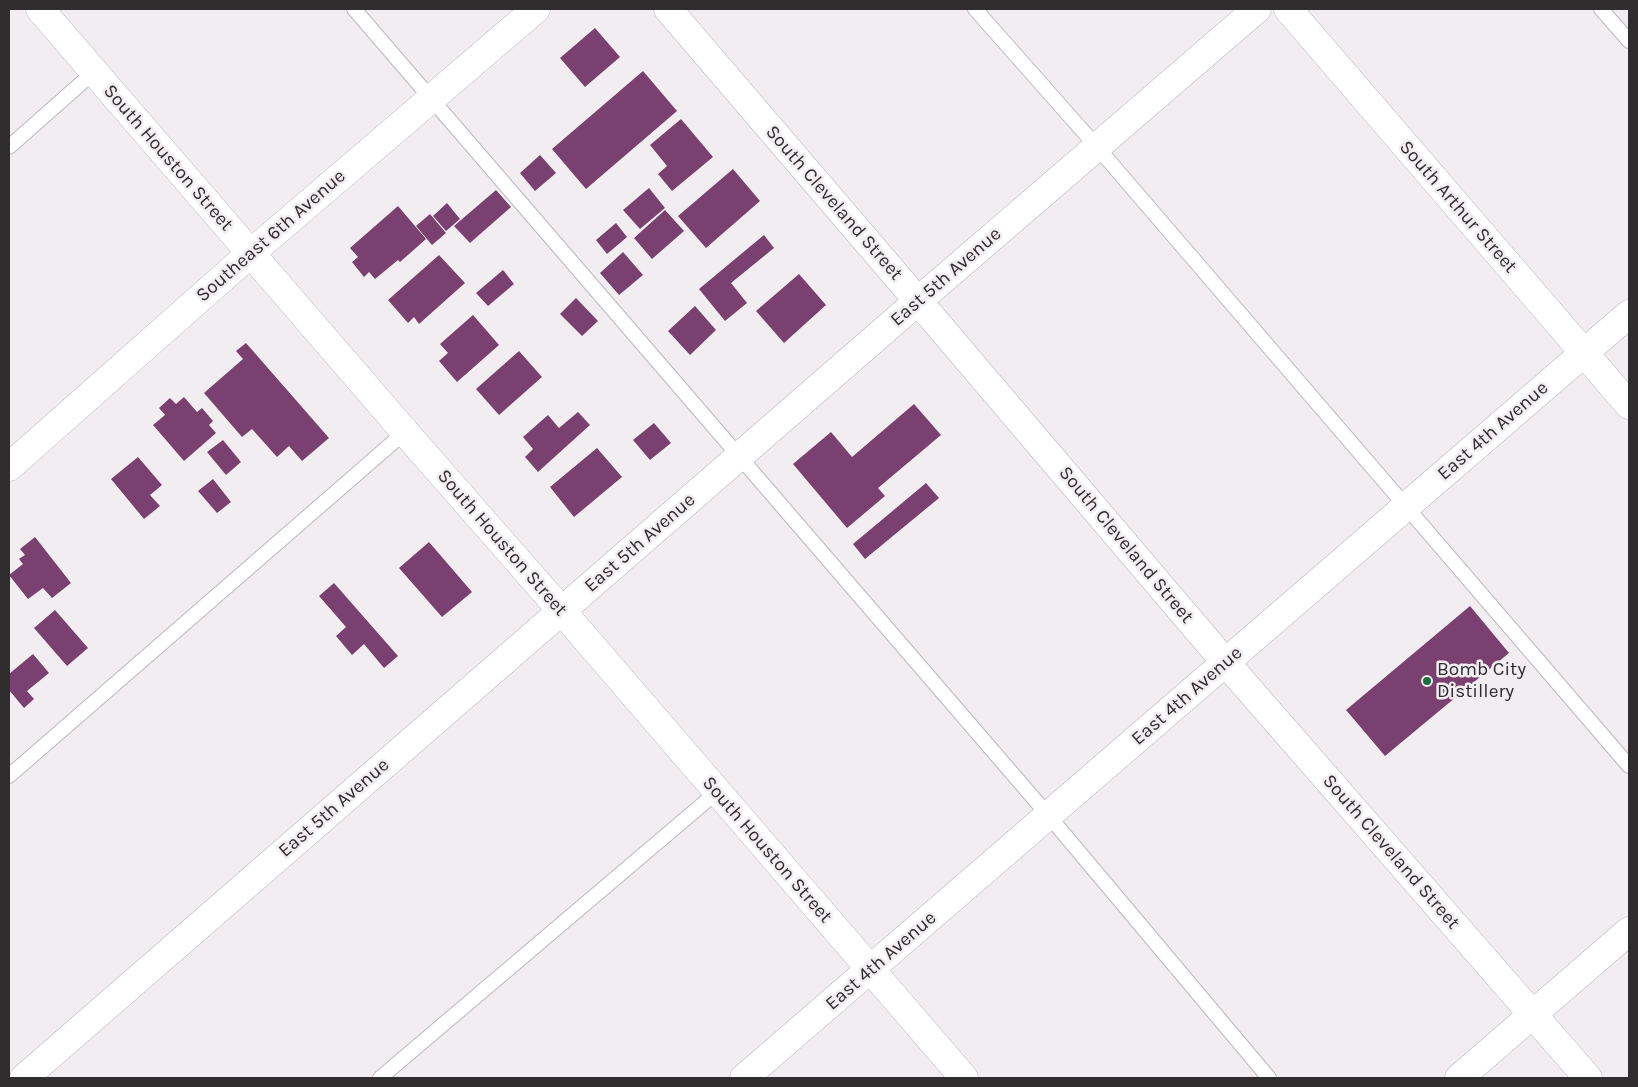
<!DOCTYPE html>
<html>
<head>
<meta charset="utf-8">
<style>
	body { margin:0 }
	#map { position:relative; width:1638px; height:1087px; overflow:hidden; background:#f2edf1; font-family:Karla,sans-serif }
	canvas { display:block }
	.frame { position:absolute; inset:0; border:10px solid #2f2d2e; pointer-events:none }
</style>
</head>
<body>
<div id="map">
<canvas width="1638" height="1087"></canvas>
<div class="frame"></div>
</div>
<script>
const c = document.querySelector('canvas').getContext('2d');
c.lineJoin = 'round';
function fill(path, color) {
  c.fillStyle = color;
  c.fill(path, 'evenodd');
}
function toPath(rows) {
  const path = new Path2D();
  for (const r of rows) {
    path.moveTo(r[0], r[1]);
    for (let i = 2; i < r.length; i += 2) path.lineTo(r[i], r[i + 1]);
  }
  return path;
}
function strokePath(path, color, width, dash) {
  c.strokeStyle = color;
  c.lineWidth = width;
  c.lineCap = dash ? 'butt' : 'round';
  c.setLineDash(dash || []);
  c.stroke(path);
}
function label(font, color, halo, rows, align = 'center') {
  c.font = font + ' Karla,sans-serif';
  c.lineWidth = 5;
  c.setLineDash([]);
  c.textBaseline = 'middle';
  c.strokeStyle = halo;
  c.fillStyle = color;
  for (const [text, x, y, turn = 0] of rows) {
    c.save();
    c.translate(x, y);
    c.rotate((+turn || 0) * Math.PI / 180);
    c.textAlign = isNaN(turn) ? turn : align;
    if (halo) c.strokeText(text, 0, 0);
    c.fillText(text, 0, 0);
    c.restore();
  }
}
fill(toPath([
	[595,28,620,57,585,87,560,58],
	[643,71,677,111,586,189,552,149],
	[681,119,713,157,672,191,658,174,667,166,650,145],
	[540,155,556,173,535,191,520,173],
	[733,169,760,201,706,248,678,216],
	[649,188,665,208,640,229,623,210],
	[496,190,511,207,470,243,454,226],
	[447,203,460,219,446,231,433,216],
	[398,206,426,239,400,262,398,260,375,279,369,272,364,277,352,262,358,257,350,248],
	[665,210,684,231,652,259,634,238],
	[430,214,446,233,432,245,416,226],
	[616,223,627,237,607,254,596,240],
	[764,235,774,248,731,283,747,303,725,321,699,289],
	[623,252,643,275,619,295,600,273],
	[439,255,465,283,419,324,414,317,408,323,388,300],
	[503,270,514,284,488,306,476,293],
	[799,274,826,305,784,343,756,311],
	[576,298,598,321,582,336,560,314],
	[695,306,716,330,690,355,668,331],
	[473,315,499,345,457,382,439,361,448,353,440,344],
	[246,343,329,438,302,461,289,446,277,457,252,429,242,437,204,393,243,359,236,351],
	[519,351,542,377,499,415,476,389],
	[184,397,197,412,202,408,213,421,209,425,216,433,184,461,153,425,165,415,159,408,170,398,176,404],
	[914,404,941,435,878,488,885,496,847,528,793,464,831,432,852,457],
	[578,412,590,425,538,472,525,457,533,449,523,437,548,415,559,428],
	[654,423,671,443,650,460,633,440],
	[223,440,241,462,226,475,207,452],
	[597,448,622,477,574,517,550,487],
	[138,457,162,485,150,495,160,506,144,519,111,479],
	[213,479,231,502,217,513,198,491],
	[926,483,939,498,865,559,853,544],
	[35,537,71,583,52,598,43,588,28,599,9,575,23,564,19,559,25,555,20,549],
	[429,542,472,592,442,617,399,568],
	[334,583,398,656,384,668,364,644,352,655,336,636,346,627,319,596],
	[1470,606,1509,653,1385,756,1346,710],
	[55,610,88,648,67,666,34,628],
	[33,654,49,673,27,691,34,699,24,708,9,690,9,674]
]), '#7a406f');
const service = toPath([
	[354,9,1048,815,1269,1078],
	[975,9,1097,147,1629,766],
	[1601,9,1629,41],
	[9,147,94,72],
	[9,776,405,432],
	[380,1078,717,792]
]);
const minor = toPath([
	[40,9,405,432,561,610,964,1078],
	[668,9,918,301,1226,663,1588,1078],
	[24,1078,918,301,1257,9],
	[744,1078,1629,314]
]);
const tertiary = toPath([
	[9,467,251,253,536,9]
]);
const secondary = toPath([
	[1288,9,1629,405],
	[1459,1078,1629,931]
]);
strokePath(service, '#bcb8bb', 16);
strokePath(minor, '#bcb8bb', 29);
strokePath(tertiary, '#bcb8bb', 29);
strokePath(secondary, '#bcb8bb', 29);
strokePath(service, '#fff', 14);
strokePath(minor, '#fff', 28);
strokePath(tertiary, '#fff', 28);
strokePath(secondary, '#fff', 28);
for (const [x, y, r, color] of [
	[1427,681,5,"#1a6e40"]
]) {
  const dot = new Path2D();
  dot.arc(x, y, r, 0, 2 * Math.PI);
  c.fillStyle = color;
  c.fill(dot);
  strokePath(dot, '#f2edf1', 2);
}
label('19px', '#2f2d2e', '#f2edf1', [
	["South Houston Street",168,158,49],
	["South Cleveland Street",834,203,49],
	["South Arthur Street",1458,207,49],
	["Southeast 6th Avenue",271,236,-41],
	["East 5th Avenue",946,277,-41],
	["East 4th Avenue",1493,431,-41],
	["South Houston Street",502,543,49],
	["East 5th Avenue",640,543,-41],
	["South Cleveland Street",1126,545,50],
	["East 4th Avenue",1187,696,-41],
	["East 5th Avenue",334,808,-41],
	["South Houston Street",767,850,49],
	["South Cleveland Street",1391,852,49],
	["East 4th Avenue",881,961,-41]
]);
label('19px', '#2f2d2e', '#f2edf1', [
	["Bomb City",1437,670],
	["Distillery",1437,692]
], 'left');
</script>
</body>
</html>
